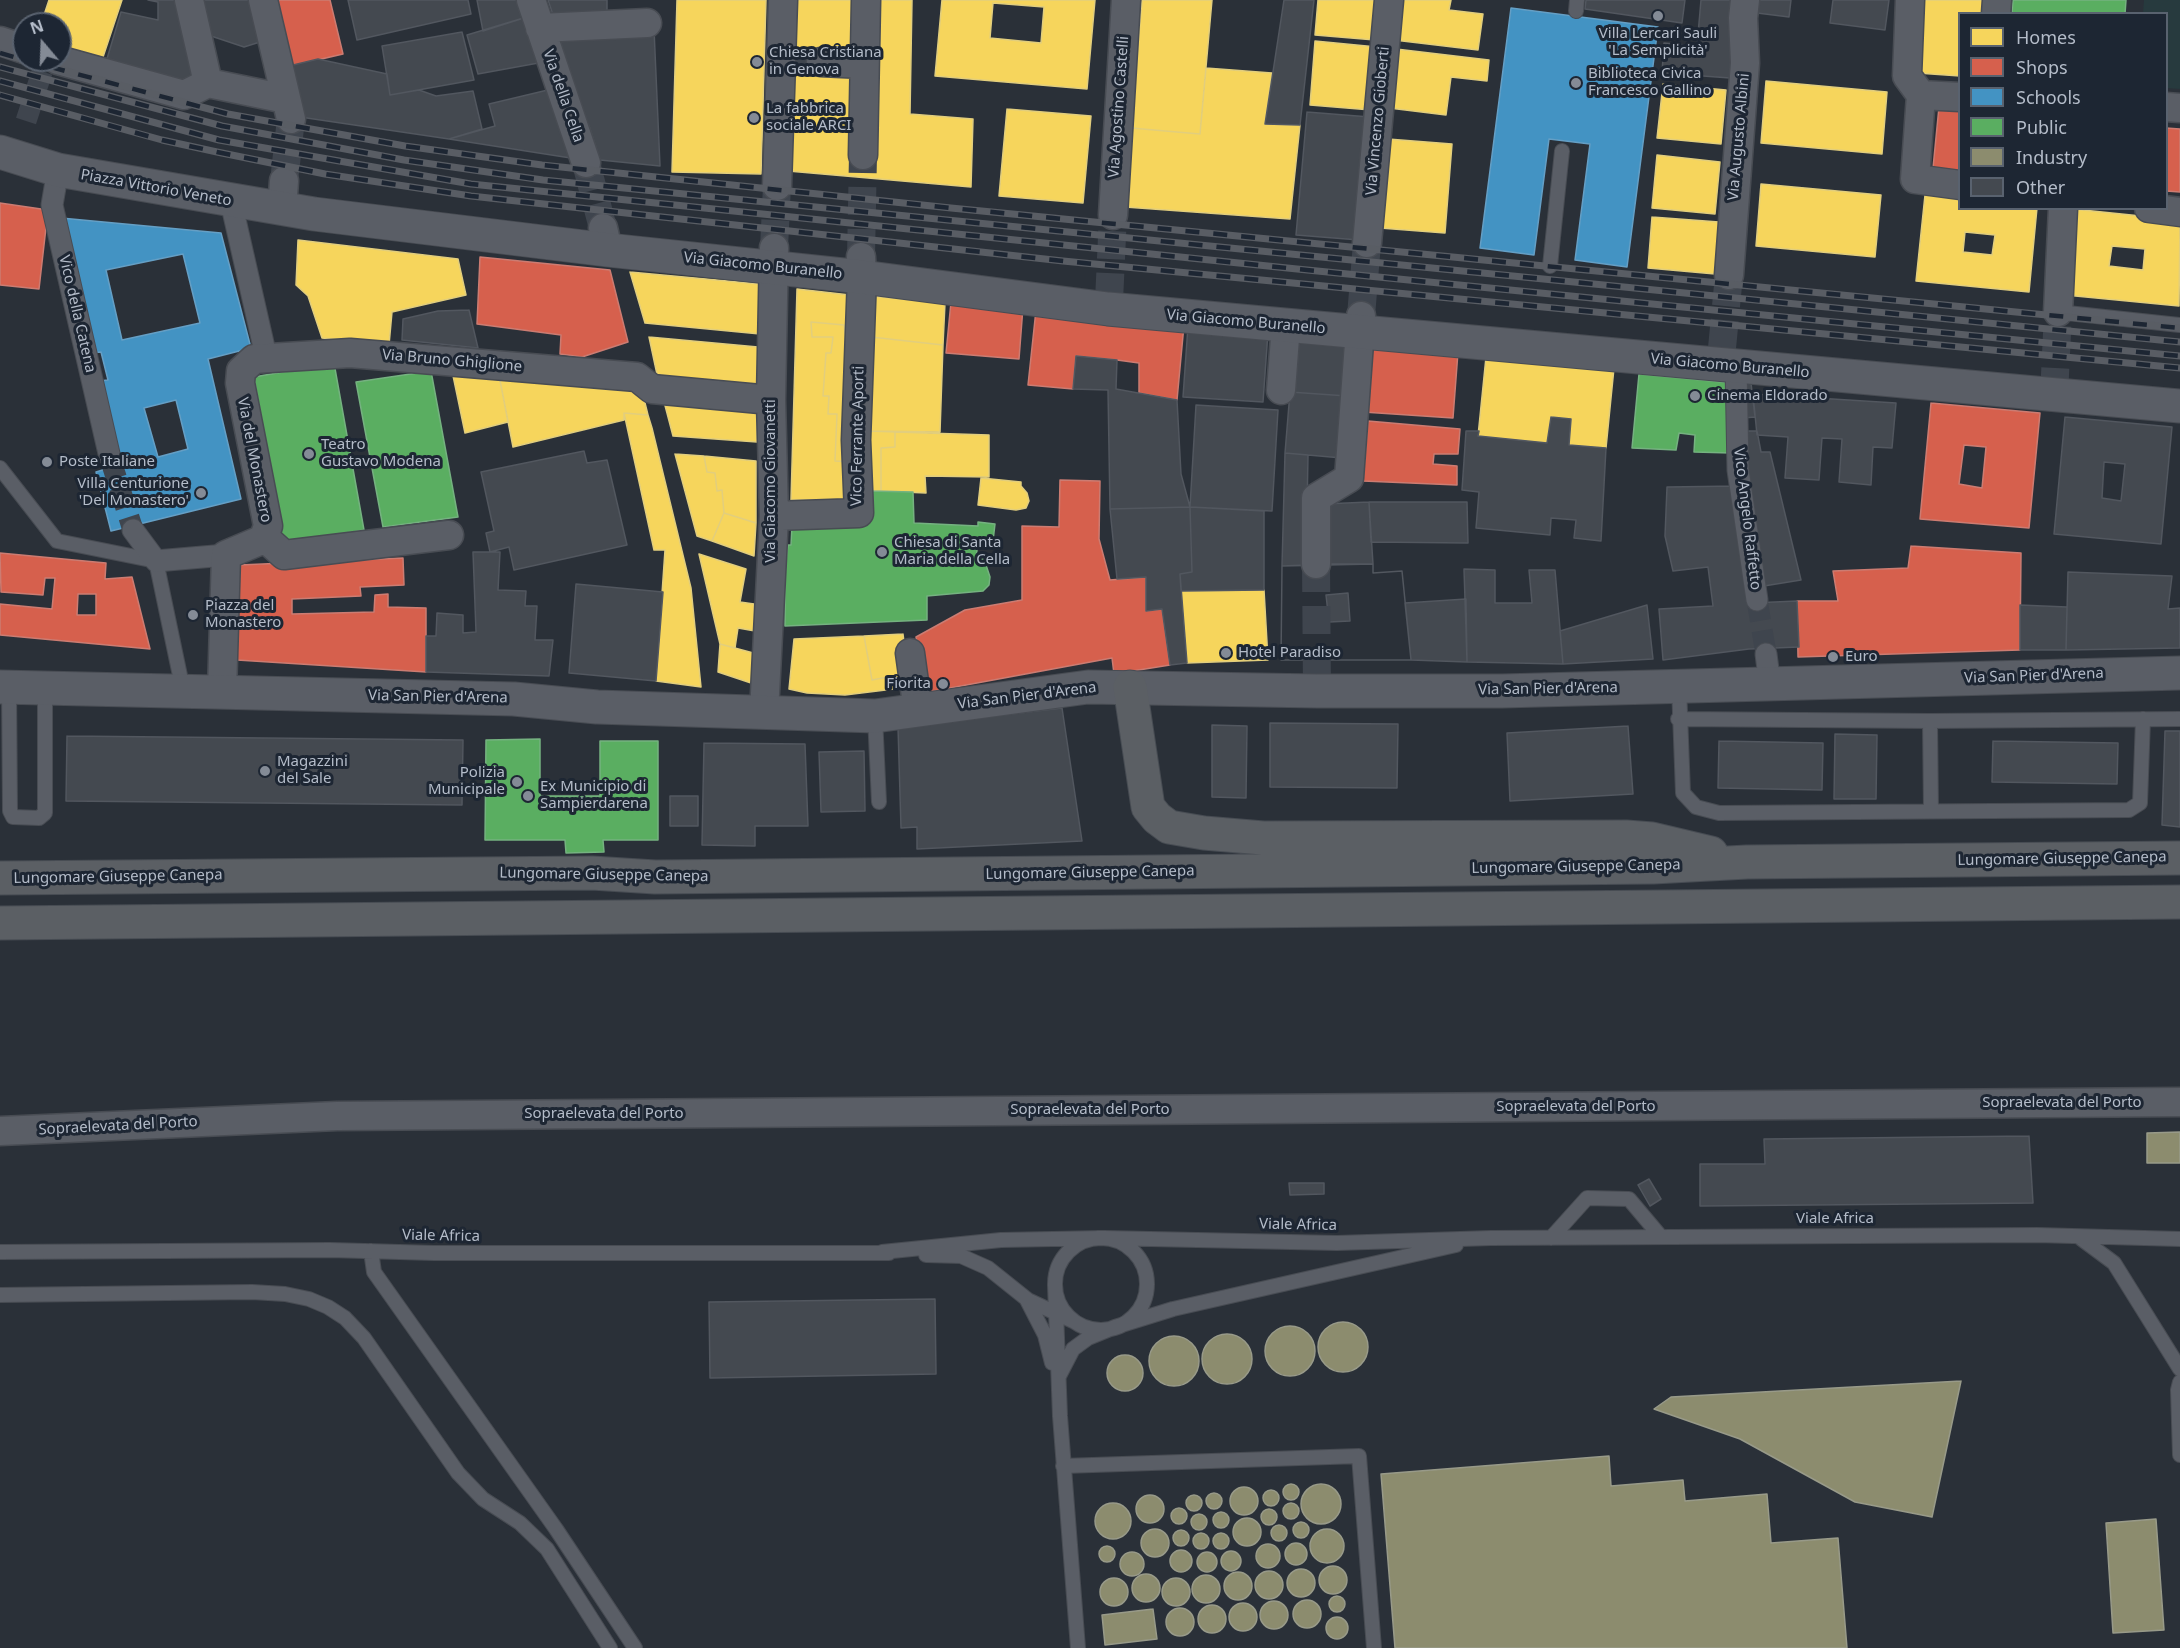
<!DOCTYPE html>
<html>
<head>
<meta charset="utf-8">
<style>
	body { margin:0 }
	#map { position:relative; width:2180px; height:1648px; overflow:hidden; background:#2a3038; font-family:"Noto Sans",sans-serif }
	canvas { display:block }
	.legend { position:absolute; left:1958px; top:12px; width:210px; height:198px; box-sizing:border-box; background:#1d2633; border:2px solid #59626f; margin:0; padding:8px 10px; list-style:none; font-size:18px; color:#b4bcc9 }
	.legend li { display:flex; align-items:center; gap:12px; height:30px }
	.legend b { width:30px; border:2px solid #59626f }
	.north { position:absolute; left:12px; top:12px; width:60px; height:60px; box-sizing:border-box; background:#1d2633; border:2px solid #59626f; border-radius:50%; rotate:341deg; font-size:16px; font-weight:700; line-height:24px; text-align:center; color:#b4bcc9 }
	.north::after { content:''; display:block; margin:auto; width:21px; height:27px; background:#848b96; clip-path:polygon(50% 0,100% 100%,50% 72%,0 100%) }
</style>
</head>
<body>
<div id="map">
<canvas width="2180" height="1648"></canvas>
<ul class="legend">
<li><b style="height:16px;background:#f6d55c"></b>Homes</li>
<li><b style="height:16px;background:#d6604d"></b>Shops</li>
<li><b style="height:16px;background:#4393c3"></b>Schools</li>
<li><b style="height:16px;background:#5aae61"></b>Public</li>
<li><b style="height:16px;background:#8c8c6e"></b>Industry</li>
<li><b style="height:16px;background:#444950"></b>Other</li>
</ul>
<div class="north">N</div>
</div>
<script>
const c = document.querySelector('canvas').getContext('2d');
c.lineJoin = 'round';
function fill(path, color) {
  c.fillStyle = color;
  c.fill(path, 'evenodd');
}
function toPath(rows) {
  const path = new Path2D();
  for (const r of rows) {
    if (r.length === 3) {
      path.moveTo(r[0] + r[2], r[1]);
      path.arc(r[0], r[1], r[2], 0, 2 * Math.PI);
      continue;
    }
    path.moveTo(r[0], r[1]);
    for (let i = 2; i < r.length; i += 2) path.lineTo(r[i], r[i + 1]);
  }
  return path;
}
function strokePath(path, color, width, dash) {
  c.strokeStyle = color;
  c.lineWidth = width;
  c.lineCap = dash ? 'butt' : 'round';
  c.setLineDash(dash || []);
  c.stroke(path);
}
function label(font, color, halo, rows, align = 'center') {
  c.font = font + ' "Noto Sans",sans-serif';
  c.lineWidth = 6;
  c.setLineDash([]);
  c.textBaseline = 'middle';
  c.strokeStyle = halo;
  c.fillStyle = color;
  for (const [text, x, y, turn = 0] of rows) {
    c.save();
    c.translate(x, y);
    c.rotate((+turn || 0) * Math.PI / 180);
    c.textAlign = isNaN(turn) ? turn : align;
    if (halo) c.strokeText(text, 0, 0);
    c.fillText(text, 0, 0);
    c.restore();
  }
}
fill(toPath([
	[2144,0,2180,0,2180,89,2167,88,2166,14,2143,13]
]), '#273a3e');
const homes = toPath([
	[49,0,122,0,102,60,60,49,60,24,41,24,49,0],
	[677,0,766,0,761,174,672,172,677,0],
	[791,0,857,0,854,70,873,0,912,0,910,114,973,119,971,187,788,171,791,0],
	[942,0,1095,0,1087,89,935,76,942,0],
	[993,3,1044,7,1041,43,990,38,993,3],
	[1142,0,1212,0,1200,134,1131,128,1142,0],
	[1318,0,1379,0,1375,40,1315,35,1318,0],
	[1399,0,1451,0,1449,10,1483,14,1478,50,1394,40,1399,0],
	[1922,0,1984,0,1983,14,1960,14,1960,76,1917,73,1922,0],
	[1315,41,1377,47,1371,110,1310,105,1315,41],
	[1396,49,1489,60,1487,81,1451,77,1446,115,1389,108,1396,49],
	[1206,68,1272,73,1265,124,1300,125,1290,219,1125,207,1131,128,1200,134,1206,68],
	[1766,81,1887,92,1882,154,1761,143,1766,81],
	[1663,84,1726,90,1721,144,1657,138,1663,84],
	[1007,109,1091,116,1083,203,999,196,1007,109],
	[1388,139,1452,144,1445,233,1380,228,1388,139],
	[1657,155,1720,162,1715,214,1652,208,1657,155],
	[1761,184,1881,195,1875,257,1756,246,1761,184],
	[1925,195,1960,198,1960,208,2037,208,2029,292,1916,281,1925,195],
	[1965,232,1995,235,1992,255,1963,252,1965,232],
	[2073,209,2180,220,2179,306,2065,295,2073,209],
	[2112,246,2145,249,2143,270,2109,266,2112,246],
	[1652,217,1719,222,1715,274,1648,268,1652,217],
	[298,240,458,259,466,295,392,312,389,345,322,338,308,296,296,285,298,240],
	[630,272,760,284,760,334,645,323,630,272],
	[797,289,859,296,858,333,845,333,844,325,811,322,812,337,833,337,831,353,826,353,823,396,829,396,828,414,837,414,835,461,853,462,851,500,791,500,797,289],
	[871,296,945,303,943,345,871,337,871,296],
	[811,322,844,325,845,333,858,333,853,462,835,461,837,414,828,414,829,396,823,396,826,353,831,353,833,337,812,337,811,322],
	[649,337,758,347,757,387,658,379,649,337],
	[871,337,943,345,940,432,870,431,871,337],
	[1486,357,1614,368,1606,448,1569,445,1571,419,1551,417,1547,443,1478,436,1486,357],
	[451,366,498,370,508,422,465,433,451,366],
	[498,370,640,383,648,415,624,413,624,420,513,447,498,370],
	[662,394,757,401,757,442,673,436,662,394],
	[624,413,648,415,652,428,691,588,701,687,656,681,665,550,654,550,624,413],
	[870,431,895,432,895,447,881,448,881,491,869,491,870,431],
	[895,432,989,435,989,477,925,476,926,493,881,491,881,448,895,447,895,432],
	[675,454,704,456,707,472,715,473,717,491,722,490,724,513,712,541,697,536,675,454],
	[704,456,756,461,756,523,724,513,722,490,717,491,715,473,707,472,704,456],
	[981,478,1021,482,1021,486,1027,493,1029,501,1026,508,1016,510,978,505,981,478],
	[724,513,756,523,754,556,712,541,724,513],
	[699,554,746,569,740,602,754,604,755,631,738,628,735,648,720,644,699,554],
	[1264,590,1268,660,1187,663,1181,591,1264,590],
	[903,634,908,673,872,680,864,636,903,634],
	[864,636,872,680,908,673,910,687,845,695,807,693,789,689,794,639,864,636],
	[720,644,757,654,754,684,718,672,720,644]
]);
fill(homes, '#f6d55c');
strokePath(homes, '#e2ce7d', 1.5);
const shops = toPath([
	[267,0,330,0,343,54,283,68,267,0],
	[1939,107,1960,109,1960,171,1933,168,1939,107],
	[2166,128,2180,129,2180,192,2166,191,2166,128],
	[0,203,48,210,39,289,0,285,0,203],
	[480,257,610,270,628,342,582,357,560,354,561,335,477,324,480,257],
	[951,302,1023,307,1019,359,946,353,951,302],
	[1036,310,1184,325,1177,400,1139,393,1139,363,1117,360,1076,356,1073,389,1028,385,1036,310],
	[1368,345,1458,352,1453,418,1363,412,1368,345],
	[1931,403,2040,413,2029,528,1920,519,1931,403],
	[1964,445,1986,447,1982,488,1959,484,1964,445],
	[1368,421,1460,429,1458,454,1434,454,1433,464,1457,466,1457,485,1363,481,1368,421],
	[1060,480,1100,481,1099,539,1110,580,1146,577,1146,611,1162,609,1170,665,1114,674,1112,658,923,693,916,637,965,610,1022,600,1022,526,1059,527,1060,480],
	[1911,546,2021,553,2020,650,1798,657,1797,601,1838,601,1833,571,1908,568,1911,546],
	[0,553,106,563,105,579,132,577,150,649,0,635,0,604,52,609,55,578,45,578,43,595,1,592,0,553],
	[78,594,96,594,96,615,77,615,78,594],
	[403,558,404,585,360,587,361,596,292,599,292,614,374,612,375,595,388,594,388,607,426,608,426,672,237,660,239,565,403,558]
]);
fill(shops, '#d6604d');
strokePath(shops, '#cc7c72', 1.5);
const schools = toPath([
	[1511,8,1658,27,1627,267,1575,260,1590,144,1549,139,1534,255,1480,248,1511,8],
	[61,218,221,233,251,348,208,359,241,499,111,531,96,472,119,465,99,381,108,380,101,352,91,353,61,218],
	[183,254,200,323,122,340,106,270,183,254],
	[176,400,188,449,158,457,144,408,176,400]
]);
fill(schools, '#4393c3');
strokePath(schools, '#659fc5', 1.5);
const public = toPath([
	[2013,0,2126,0,2125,14,2012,14,2013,0],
	[334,363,364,530,283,544,254,377,334,363],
	[431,371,458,517,383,527,356,382,431,371],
	[1639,374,1733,383,1731,453,1694,452,1695,435,1679,433,1676,450,1632,448,1639,374],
	[869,491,913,492,914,523,978,526,978,522,995,524,993,541,978,539,976,560,984,559,990,577,989,585,983,591,927,596,927,620,785,626,785,569,788,545,791,545,792,526,869,491],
	[540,739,540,796,600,796,600,741,658,741,658,840,603,840,604,852,566,853,565,840,485,840,486,740,540,739]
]);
fill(public, '#5aae61');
strokePath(public, '#75b280', 1.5);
const industry = toPath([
	[2180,1132,2180,1163,2147,1163,2147,1133,2180,1132],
	[1343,1347,25],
	[1290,1351,25],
	[1227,1359,25],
	[1174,1361,25],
	[1125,1373,18],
	[1961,1381,1932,1517,1855,1502,1740,1439,1654,1409,1671,1397,1961,1381],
	[1609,1456,1611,1486,1683,1480,1685,1501,1767,1494,1771,1543,1838,1538,1847,1648,1395,1648,1381,1474,1609,1456],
	[1321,1504,20],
	[1291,1492,8],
	[1244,1501,14],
	[1271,1498,8],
	[1214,1501,8],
	[1150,1509,14],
	[1194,1503,8],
	[1113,1521,18],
	[1291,1511,8],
	[1179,1516,8],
	[1269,1517,8],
	[1221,1520,8],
	[1199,1522,8],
	[1247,1532,14],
	[2156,1519,2164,1630,2113,1633,2106,1523,2156,1519],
	[1301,1530,8],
	[1279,1533,8],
	[1155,1543,14],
	[1327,1546,17],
	[1181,1538,8],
	[1221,1541,8],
	[1201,1541,8],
	[1296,1554,11],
	[1268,1556,12],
	[1107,1554,8],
	[1181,1561,11],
	[1231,1561,10],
	[1207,1562,10],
	[1132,1564,12],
	[1333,1580,14],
	[1301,1583,14],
	[1269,1585,14],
	[1238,1586,14],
	[1146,1588,14],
	[1206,1589,14],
	[1114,1592,14],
	[1176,1592,14],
	[1337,1604,8],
	[1307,1614,14],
	[1274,1615,14],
	[1243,1617,14],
	[1212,1619,14],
	[1180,1622,14],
	[1153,1609,1157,1639,1105,1645,1102,1615,1153,1609],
	[1337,1628,11]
]);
fill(industry, '#8c8c6e');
strokePath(industry, '#989a89', 1.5);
const building = toPath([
	[148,0,185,0,195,74,180,81,106,62,121,12,158,20,158,2,148,0],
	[194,0,257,0,260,42,244,47,202,33,194,0],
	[348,0,468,0,471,14,357,40,348,0],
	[477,0,525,0,530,16,483,31,477,0],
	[548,0,607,0,607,13,554,18,548,0],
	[1284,0,1314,0,1300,125,1265,124,1284,0],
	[1586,0,1685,0,1682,23,1585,9,1586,0],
	[1701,0,1737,0,1730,78,1662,73,1664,43,1697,46,1701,0],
	[1751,0,1791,0,1789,17,1749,12,1751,0],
	[1833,0,1889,0,1885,30,1830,23,1833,0],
	[530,16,544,62,478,74,467,35,530,16],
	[654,29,660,166,600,160,589,126,578,125,549,35,654,29],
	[462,32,474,80,390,95,382,46,462,32],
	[318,59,387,74,390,95,419,90,436,96,473,91,482,129,449,139,300,117,289,66,318,59],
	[552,89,577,159,449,139,495,126,489,104,552,89],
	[1307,112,1370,117,1359,240,1296,235,1307,112],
	[469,310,478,348,402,340,403,319,438,311,469,310],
	[1188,326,1268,332,1263,402,1183,397,1188,326],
	[1294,336,1352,340,1347,396,1290,392,1294,336],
	[1076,356,1117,360,1116,389,1177,400,1181,474,1190,507,1110,509,1108,390,1073,389,1076,356],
	[1741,382,1751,383,1755,417,1743,418,1741,382],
	[1290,392,1347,396,1342,458,1285,453,1290,392],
	[1753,394,1896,403,1892,448,1873,447,1871,485,1839,482,1842,439,1822,438,1819,480,1785,478,1788,437,1757,435,1753,394],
	[1196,405,1278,410,1272,511,1190,507,1196,405],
	[1551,417,1571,419,1569,445,1606,448,1601,541,1574,538,1576,520,1551,518,1550,535,1476,528,1479,492,1462,490,1466,431,1479,431,1478,436,1547,443,1551,417],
	[2065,417,2172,427,2161,544,2054,534,2065,417],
	[2104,462,2125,464,2121,501,2102,498,2104,462],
	[1742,431,1757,431,1761,452,1770,452,1801,580,1764,586,1742,431],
	[584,451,587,463,607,460,627,545,514,570,509,547,490,552,486,533,494,531,481,472,584,451],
	[1285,453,1308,455,1306,565,1282,566,1285,453],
	[1737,486,1752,603,1797,601,1799,647,1749,649,1663,660,1659,609,1713,606,1708,567,1673,571,1665,536,1667,487,1737,486],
	[1369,502,1373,564,1327,564,1324,504,1369,502],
	[1369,502,1467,502,1468,543,1371,542,1369,502],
	[1190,507,1192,572,1180,574,1187,663,1170,665,1162,609,1146,611,1146,577,1117,579,1110,509,1190,507],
	[1190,507,1264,511,1264,590,1181,591,1180,574,1192,572,1190,507],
	[473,552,500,552,498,590,526,591,525,606,537,606,535,640,553,640,549,676,426,672,426,636,436,636,437,613,463,615,463,633,476,632,473,552],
	[1373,564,1373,573,1402,571,1411,660,1281,660,1282,566,1373,564],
	[1348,593,1350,621,1329,622,1326,595,1348,593],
	[1373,564,1373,573,1402,571,1411,660,1281,660,1282,566,1373,564],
	[1464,569,1495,570,1495,603,1532,603,1529,570,1555,570,1563,664,1467,662,1464,569],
	[2068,572,2172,576,2168,609,2180,608,2180,648,2066,650,2068,572],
	[576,584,663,592,656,681,569,673,576,584],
	[1466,599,1467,662,1411,660,1405,603,1466,599],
	[1647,605,1653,659,1563,664,1560,631,1647,605],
	[2020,605,2067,607,2066,650,2020,650,2020,605],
	[1062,708,1082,841,917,849,917,827,901,828,898,727,1062,708],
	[1270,723,1398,724,1397,788,1270,787,1270,723],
	[1212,725,1247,726,1246,798,1212,797,1212,725],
	[1628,726,1633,794,1510,801,1507,733,1628,726],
	[2165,731,2180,731,2180,827,2162,825,2165,731],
	[1835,734,1877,735,1876,799,1834,799,1835,734],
	[67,736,463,740,462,805,66,801,67,736],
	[1719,741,1823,743,1822,790,1718,788,1719,741],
	[1993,741,2118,743,2117,784,1992,782,1993,741],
	[704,743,805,744,808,826,755,826,755,846,702,845,704,743],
	[864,751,865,811,821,812,819,752,864,751],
	[670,796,698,796,698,826,670,826,670,796],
	[2029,1136,2033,1203,1700,1206,1700,1164,1765,1164,1764,1139,2029,1136],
	[1649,1179,1661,1199,1650,1206,1638,1185,1649,1179],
	[1289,1183,1324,1183,1324,1194,1290,1195,1289,1183],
	[935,1299,936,1374,710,1378,709,1302,935,1299]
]);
fill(building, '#444950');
strokePath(building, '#52575f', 1.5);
strokePath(toPath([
	[26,121,46,60],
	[110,458,133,530],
	[1757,600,1766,654]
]), '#3f454e', 21, [21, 10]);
strokePath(toPath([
	[782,61,821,62],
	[586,163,603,228],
	[284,181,291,119],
	[774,248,777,186],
	[861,257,863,155],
	[1109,301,1113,215],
	[1361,316,1367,243],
	[1722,348,1729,275],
	[2054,396,2058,312],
	[1316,564,1317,691]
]), '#3f454e', 28, [28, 14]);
const service = toPath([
	[1576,11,1577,0],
	[1550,266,1562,151],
	[2058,312,2180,325],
	[0,468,57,541,156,561,183,690],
	[1679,686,1683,793,1696,807,1719,813,2129,810,2140,803,2143,719],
	[9,687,10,811,13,817,39,818,45,813,45,688],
	[875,716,879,802],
	[1678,719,1930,721,2180,719],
	[1930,721,1931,811],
	[2079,1237,2114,1263,2180,1369],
	[1551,1238,1587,1198,1629,1199,1661,1237],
	[1101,1284,46],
	[371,1251,374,1272,556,1529,635,1648],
	[0,1252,330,1250,434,1253,889,1253],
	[882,1252,1001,1240,1104,1238,1337,1243,1491,1238,2037,1235,2180,1239],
	[926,1255,961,1256,988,1268,1028,1300,1075,1322],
	[1055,1285,1060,1416,1078,1648],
	[0,1295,252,1292,285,1294,309,1299,328,1307,345,1318,364,1338,458,1473,483,1499,520,1523,547,1549,610,1648],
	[1027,1300,1045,1335,1052,1363],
	[1059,1376,1073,1349,1088,1338,1115,1327,1173,1309,1456,1245],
	[2180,1382,2178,1390,2180,1455],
	[1063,1466,1359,1456,1374,1648]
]);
const pedestrian = toPath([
	[58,170,52,205,110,458],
	[231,202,266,356],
	[1736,366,1738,470,1757,600],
	[133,530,156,561,226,555],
	[1766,654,1770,685]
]);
const minor = toPath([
	[189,0,208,83,286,99],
	[263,0,291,119],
	[531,0,586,163],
	[1910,0,1907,76,1921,95],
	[1996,14,1997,0],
	[540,28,647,23],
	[0,41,24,49],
	[58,60,184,95,208,83],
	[821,62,863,64],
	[1960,97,1921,95,1915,179,1960,185],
	[2166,107,2180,108],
	[863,155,866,0],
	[777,186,783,0],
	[2149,208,2180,212],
	[282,209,284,181],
	[1113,215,1126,0],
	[603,228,608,250],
	[1367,243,1389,0],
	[1729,275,1745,63,1743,18,1745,0],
	[2058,312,2063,208],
	[1281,390,1286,325],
	[774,516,859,513,856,440,862,277,861,257],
	[264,537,284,555,449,535],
	[1316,564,1316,498,1349,478,1361,316],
	[910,653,918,711],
	[222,692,226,555,259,541,264,537,268,526,240,383,241,371,254,359,350,353,637,377,652,389,771,400],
	[764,713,774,516,771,400,774,248],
	[0,1131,337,1116,2180,1102]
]);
const tertiary = toPath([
	[0,152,58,170,314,214,608,250,862,277,1108,309,2180,406],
	[0,687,514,699,597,707,875,716,1088,687,1317,691,1502,691,2180,673]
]);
const trunk = toPath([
	[1130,687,1148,807,1157,818,1169,827,1204,833,1263,838,1626,837,1652,839,1711,853],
	[0,878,592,873,655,877,1653,867,1747,862,2180,858],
	[0,923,2180,902]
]);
strokePath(service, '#484c53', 16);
strokePath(pedestrian, '#484c53', 23);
strokePath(minor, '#484c53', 31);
strokePath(tertiary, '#484c53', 35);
strokePath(trunk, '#474c53', 35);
strokePath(service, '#5a5e66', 14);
strokePath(pedestrian, '#5a5e66', 21);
strokePath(minor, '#5a5e66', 28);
strokePath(tertiary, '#5a5e66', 33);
strokePath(trunk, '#5b5f64', 33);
const rail = toPath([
	[0,53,24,60],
	[24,60,228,114,405,146,542,165,951,208,2180,328],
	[0,67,222,126,404,160,543,180,2180,342],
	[0,81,219,140,471,184,1297,269,2180,356],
	[0,95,162,140,217,152,325,174,471,196,1063,261,2180,368]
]);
strokePath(rail, '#595d64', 7);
strokePath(rail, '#1d2633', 4.5, [14]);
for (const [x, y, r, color] of [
	[1658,16,6,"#848b96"],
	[757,62,6,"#848b96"],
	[1576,83,6,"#848b96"],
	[754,118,6,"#848b96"],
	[1695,396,6,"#848b96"],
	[309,454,6,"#848b96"],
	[47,462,6,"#848b96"],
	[201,493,6,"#848b96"],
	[882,552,6,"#848b96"],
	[193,615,6,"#848b96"],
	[1226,653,6,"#848b96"],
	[1833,657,6,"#848b96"],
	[943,684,6,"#848b96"],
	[265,771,6,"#848b96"],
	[517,782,6,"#848b96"],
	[528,796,6,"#848b96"]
]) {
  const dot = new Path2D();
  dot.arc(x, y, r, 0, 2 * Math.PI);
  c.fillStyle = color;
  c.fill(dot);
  strokePath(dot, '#1d2633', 2);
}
label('15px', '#b4bcc9', '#1d2633', [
	["Villa Lercari Sauli",1658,34,"center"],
	["'La Semplicità'",1658,51,"center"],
	["Chiesa Cristiana",769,53],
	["in Genova",769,70],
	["Biblioteca Civica",1588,74],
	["Francesco Gallino",1588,91],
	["La fabbrica",766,109],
	["sociale ARCI",766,126],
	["Cinema Eldorado",1707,396],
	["Teatro",321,445],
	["Gustavo Modena",321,462],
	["Poste Italiane",59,462],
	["Villa Centurione",189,484,"right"],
	["'Del Monastero'",189,501,"right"],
	["Chiesa di Santa",894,543],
	["Maria della Cella",894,560],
	["Piazza del",205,606],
	["Monastero",205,623],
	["Hotel Paradiso",1238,653],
	["Euro",1845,657],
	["Fiorita",931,684,"right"],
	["Magazzini",277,762],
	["del Sale",277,779],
	["Polizia",505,773,"right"],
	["Municipale",505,790,"right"],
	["Ex Municipio di",540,787],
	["Sampierdarena",540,804]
], 'left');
label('15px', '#b4bcc9', '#1d2633', [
	["Via della Cella",563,96,71],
	["Via Agostino Castelli",1119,107,-86],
	["Via Vincenzo Gioberti",1378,121,-85],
	["Via Augusto Albini",1739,137,-85],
	["Piazza Vittorio Veneto",156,188,10],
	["Via Giacomo Buranello",763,266,6],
	["Vico della Catena",77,314,77],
	["Via Giacomo Buranello",1246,322,5],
	["Via Bruno Ghiglione",452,361,5],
	["Via Giacomo Buranello",1730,366,5],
	["Vico Ferrante Aporti",858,436,-89],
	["Via del Monastero",254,460,79],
	["Via Giacomo Giovanetti",771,481,-90],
	["Vico Angelo Raffetto",1747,519,83],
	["Via San Pier d'Arena",2034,676,-2],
	["Via San Pier d'Arena",1548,689,-1],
	["Via San Pier d'Arena",1027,696,-7],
	["Via San Pier d'Arena",438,697,1],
	["Lungomare Giuseppe Canepa",2062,859,-1],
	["Lungomare Giuseppe Canepa",1576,867,-1],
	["Lungomare Giuseppe Canepa",1090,873,-1],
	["Lungomare Giuseppe Canepa",604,875,1],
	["Lungomare Giuseppe Canepa",118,877,-1],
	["Sopraelevata del Porto",2062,1103],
	["Sopraelevata del Porto",1576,1107],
	["Sopraelevata del Porto",1090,1110],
	["Sopraelevata del Porto",604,1114],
	["Sopraelevata del Porto",118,1126,-3],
	["Viale Africa",1835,1219],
	["Viale Africa",1298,1225,1],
	["Viale Africa",441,1236,1]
]);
</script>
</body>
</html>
